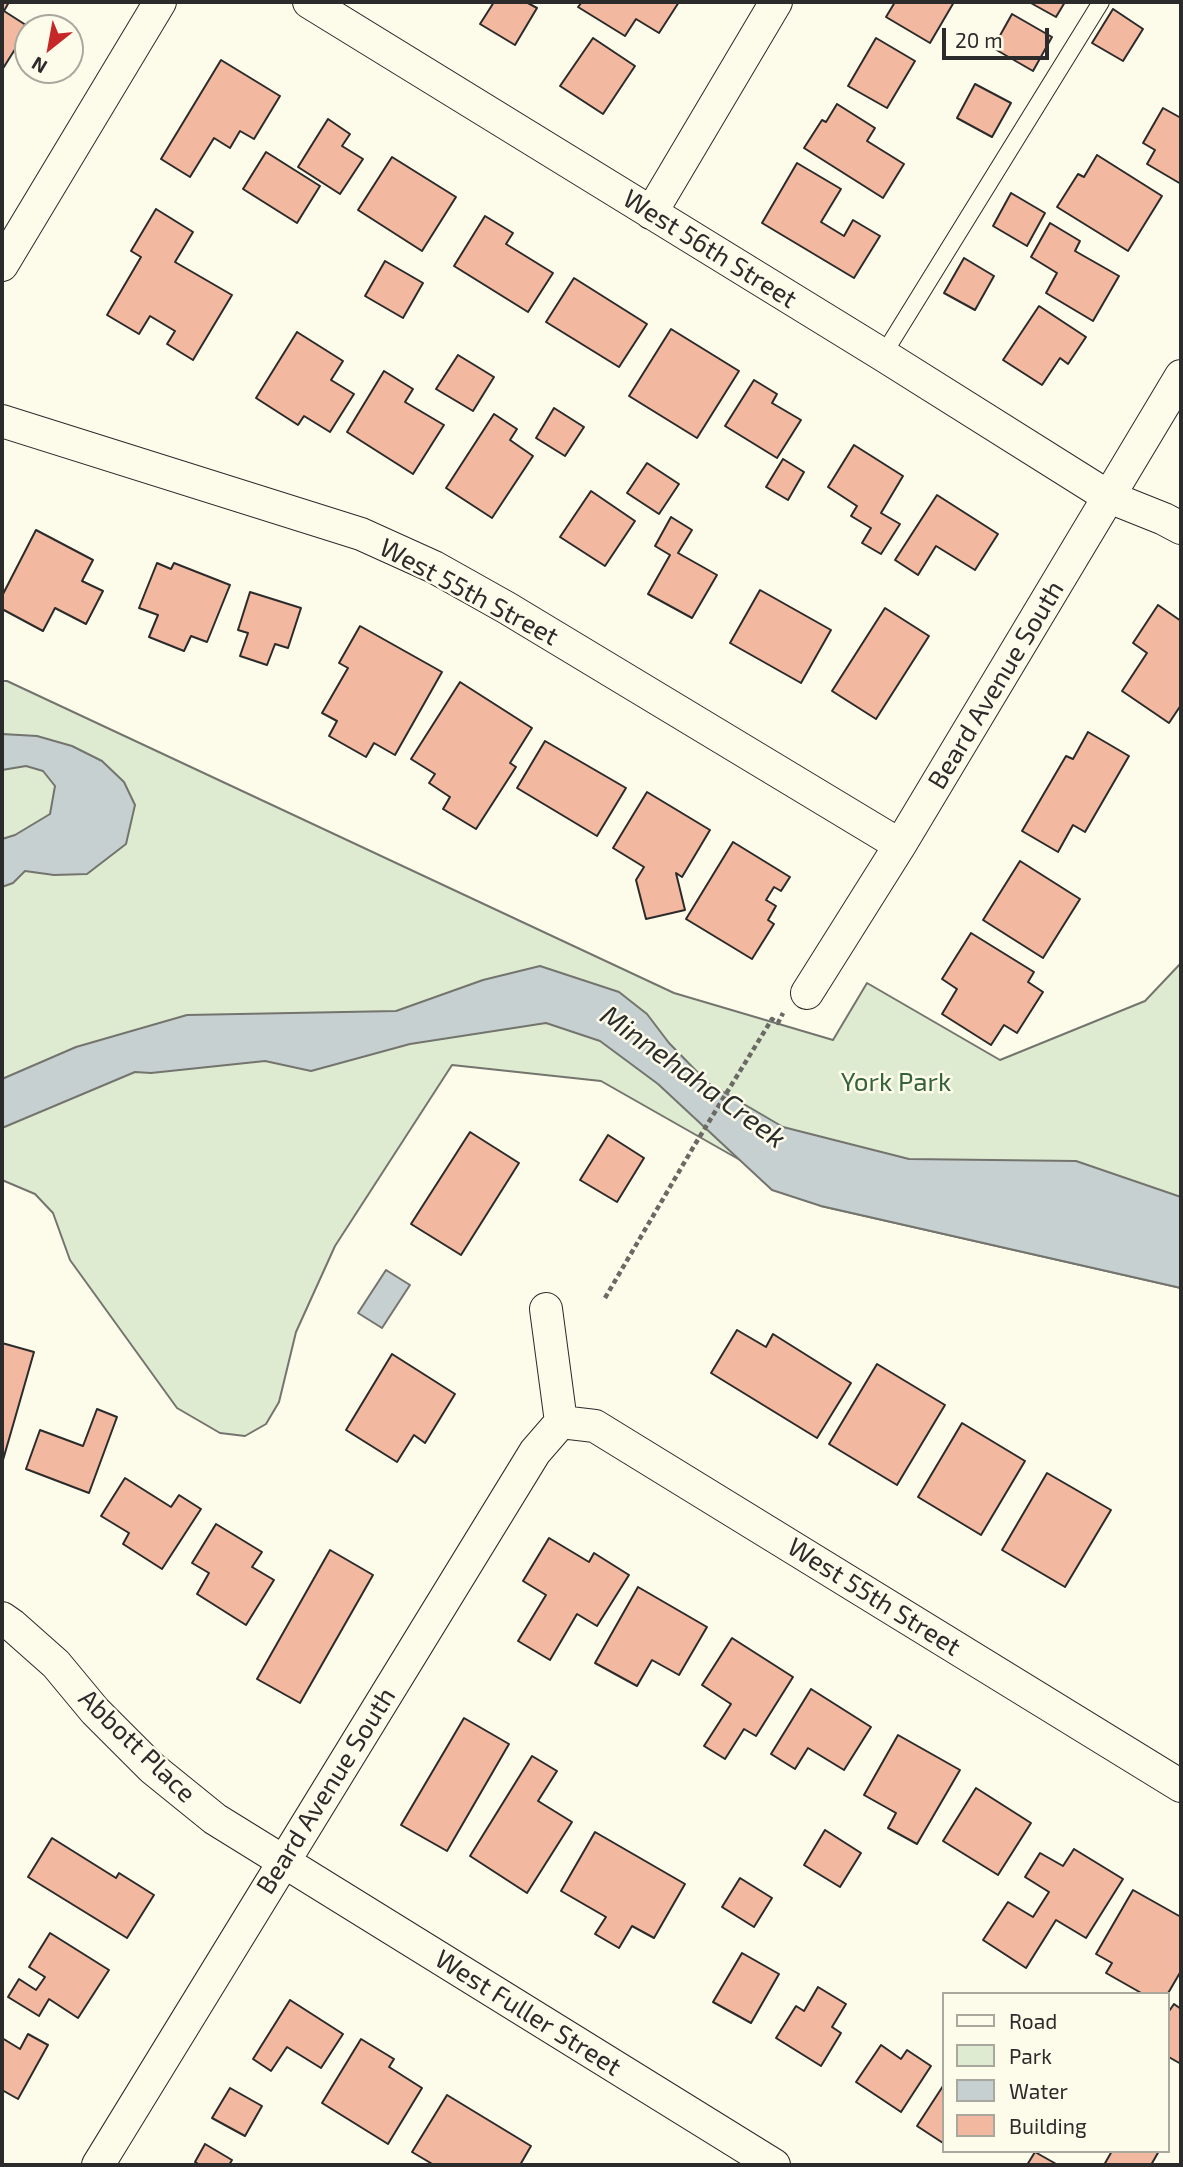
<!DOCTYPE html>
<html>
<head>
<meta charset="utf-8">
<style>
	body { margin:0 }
	#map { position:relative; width:1183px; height:2167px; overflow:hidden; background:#fdfbea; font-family:"Exo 2",sans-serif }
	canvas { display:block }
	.frame { position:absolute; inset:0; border:4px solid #2b2b2b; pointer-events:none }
	.legend { position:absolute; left:942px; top:1992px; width:228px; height:161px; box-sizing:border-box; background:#fdfbea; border:2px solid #a9a89e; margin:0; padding:9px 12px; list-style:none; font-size:21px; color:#2b2b2b }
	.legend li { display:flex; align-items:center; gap:14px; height:35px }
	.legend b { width:35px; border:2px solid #a9a89e }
	.north { position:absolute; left:14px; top:14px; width:70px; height:70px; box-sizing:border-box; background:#fdfbea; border:2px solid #a9a89e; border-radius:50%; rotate:211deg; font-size:19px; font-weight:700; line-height:28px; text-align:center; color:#2b2b2b }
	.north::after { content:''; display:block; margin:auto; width:24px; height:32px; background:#c62828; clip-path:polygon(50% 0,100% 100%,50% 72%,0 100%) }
	.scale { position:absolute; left:942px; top:28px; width:107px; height:32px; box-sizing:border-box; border:4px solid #2b2b2b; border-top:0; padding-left:9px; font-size:21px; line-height:24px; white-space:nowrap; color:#2b2b2b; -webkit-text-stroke:5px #fdfbea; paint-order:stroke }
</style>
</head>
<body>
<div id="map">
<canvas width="1183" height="2167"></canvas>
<div class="frame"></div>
<ul class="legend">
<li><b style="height:9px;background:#fdfbea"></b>Road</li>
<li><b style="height:19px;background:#deebd1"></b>Park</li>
<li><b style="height:19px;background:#c7d0d0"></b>Water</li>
<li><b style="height:19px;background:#f2b8a0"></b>Building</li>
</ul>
<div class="north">N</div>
<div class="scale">20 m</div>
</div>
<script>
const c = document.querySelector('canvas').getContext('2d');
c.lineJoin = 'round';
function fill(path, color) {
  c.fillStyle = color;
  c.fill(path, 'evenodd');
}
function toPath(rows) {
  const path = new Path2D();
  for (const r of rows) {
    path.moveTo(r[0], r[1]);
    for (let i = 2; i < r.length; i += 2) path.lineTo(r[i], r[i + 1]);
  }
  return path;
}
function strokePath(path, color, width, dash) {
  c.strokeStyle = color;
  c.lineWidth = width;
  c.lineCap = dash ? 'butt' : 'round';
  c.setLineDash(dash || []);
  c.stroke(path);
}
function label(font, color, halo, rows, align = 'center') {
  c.font = font + ' "Exo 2",sans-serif';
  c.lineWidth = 5;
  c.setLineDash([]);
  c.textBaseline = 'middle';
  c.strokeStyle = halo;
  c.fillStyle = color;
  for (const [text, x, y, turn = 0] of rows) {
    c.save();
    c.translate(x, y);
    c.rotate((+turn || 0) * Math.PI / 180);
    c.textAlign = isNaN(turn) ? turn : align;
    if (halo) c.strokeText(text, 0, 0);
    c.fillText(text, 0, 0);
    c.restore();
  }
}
const green = toPath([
	[2,681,7,681,674,993,833,1040,867,983,1000,1060,1145,1001,1181,963,1181,1288,821,1206,601,1081,452,1065,335,1246,296,1332,279,1402,266,1424,245,1436,220,1433,177,1408,70,1260,53,1213,35,1194,2,1180,2,681]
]);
fill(green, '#deebd1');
strokePath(green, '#74746e', 2);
const water = toPath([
	[2,734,37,736,72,746,102,761,124,782,135,805,126,844,87,874,54,875,25,871,13,883,2,887,2,839,15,835,50,814,55,786,43,771,26,766,2,770,2,734],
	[540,966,619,992,647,1014,669,1043,708,1083,783,1127,909,1159,1076,1161,1181,1197,1181,1288,821,1206,772,1190,658,1084,600,1041,546,1023,410,1044,311,1071,265,1061,151,1073,135,1072,2,1128,2,1079,76,1047,187,1015,396,1011,483,980,540,966],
	[386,1270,410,1285,382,1328,358,1313,386,1270]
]);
fill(water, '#c7d0d0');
strokePath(water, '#74746e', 2);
const building = toPath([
	[2,2,9,2,4,11,29,27,2,70,2,2],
	[494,2,526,2,537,8,515,45,480,24,494,2],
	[582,2,679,2,659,33,636,19,625,36,578,7,582,2],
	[895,2,954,2,930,43,886,17,895,2],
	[1029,2,1065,2,1056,17,1029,2],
	[1113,9,1143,29,1123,61,1092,43,1113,9],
	[1012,14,1052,37,1033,71,993,48,1012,14],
	[593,38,635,66,603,114,560,86,593,38],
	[876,38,915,61,887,108,848,86,876,38],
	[221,60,280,96,254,139,240,131,230,148,214,138,190,177,161,159,221,60],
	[975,84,1011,103,992,137,957,118,975,84],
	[837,104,875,128,867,141,904,164,883,198,804,148,822,120,826,122,837,104],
	[1163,108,1181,118,1181,184,1147,164,1155,150,1143,143,1163,108],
	[328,119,350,134,342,146,363,159,340,194,298,167,328,119],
	[266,152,320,186,297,223,243,189,266,152],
	[1097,155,1162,196,1128,251,1057,207,1078,174,1084,177,1097,155],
	[392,157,456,197,422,251,358,210,392,157],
	[797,163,841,189,821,222,844,236,853,220,880,236,854,278,762,223,797,163],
	[1011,193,1045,213,1027,246,993,226,1011,193],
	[156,209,193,232,175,262,232,295,193,360,167,344,175,331,150,316,139,334,107,315,141,257,131,251,156,209],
	[485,216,513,233,506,244,553,273,528,312,454,266,485,216],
	[1050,223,1080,241,1075,251,1119,276,1093,321,1046,293,1057,273,1031,257,1050,223],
	[964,258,994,276,975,310,944,293,964,258],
	[385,261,423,283,403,318,365,296,385,261],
	[574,278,647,324,619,367,546,322,574,278],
	[1039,306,1086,337,1068,364,1060,358,1042,385,1003,360,1039,306],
	[671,329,739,371,697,438,629,396,671,329],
	[297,332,343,361,331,380,354,394,330,432,304,416,298,425,256,398,297,332],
	[458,355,494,377,473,411,436,389,458,355],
	[384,371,413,389,405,402,444,425,413,474,347,432,384,371],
	[754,380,777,394,772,403,801,420,777,458,725,426,754,380],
	[554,408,584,427,565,456,536,438,554,408],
	[494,414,517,429,510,440,533,456,492,518,446,488,494,414],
	[854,445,903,476,881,513,900,524,881,554,862,543,871,528,851,516,857,506,828,487,854,445],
	[783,459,804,472,788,500,766,487,783,459],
	[647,463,679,484,659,514,627,493,647,463],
	[591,491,635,521,605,566,560,537,591,491],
	[937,495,998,534,975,570,936,546,918,575,895,560,937,495],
	[671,517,692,530,678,553,717,575,692,618,648,594,670,555,655,546,671,517],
	[36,530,93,560,82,581,103,591,86,624,55,608,43,631,2,609,2,596,36,530],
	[157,563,171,569,174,563,230,585,207,642,191,636,184,651,149,637,158,615,139,608,157,563],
	[760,590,831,630,801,683,730,643,760,590],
	[250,592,301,608,288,648,275,644,267,665,240,656,248,633,238,630,250,592],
	[1158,605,1181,621,1181,705,1169,723,1122,691,1147,653,1133,643,1158,605],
	[885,608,929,636,876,719,832,691,885,608],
	[360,626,442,672,395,755,374,743,366,757,329,736,337,721,322,713,348,668,339,663,360,626],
	[460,682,532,728,510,763,516,767,476,829,443,809,450,797,429,783,435,774,411,759,460,682],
	[1088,732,1129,756,1085,832,1073,825,1058,852,1022,831,1066,756,1073,759,1088,732],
	[545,741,626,788,597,836,517,788,545,741],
	[647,792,710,830,682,877,676,873,685,910,646,919,636,880,644,867,613,848,647,792],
	[733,842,790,877,781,891,774,887,766,900,776,906,768,920,774,924,752,959,686,919,733,842],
	[1020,861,1080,899,1043,958,983,920,1020,861],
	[971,933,1034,972,1028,982,1043,992,1017,1033,1004,1025,991,1045,942,1014,957,989,942,979,971,933],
	[470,1132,519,1163,461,1255,411,1224,470,1132],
	[608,1135,644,1158,617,1202,580,1180,608,1135],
	[737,1330,766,1347,773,1334,851,1383,817,1438,711,1373,737,1330],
	[2,1343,34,1352,3,1460,2,1460,2,1343],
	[392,1354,455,1394,425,1443,414,1435,397,1462,346,1430,392,1354],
	[877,1364,945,1405,897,1485,829,1444,877,1364],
	[97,1409,117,1417,89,1493,26,1469,40,1430,83,1446,97,1409],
	[962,1423,1025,1461,981,1535,918,1497,962,1423],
	[1047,1473,1111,1510,1065,1587,1002,1550,1047,1473],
	[125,1478,171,1507,179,1495,201,1509,162,1569,123,1544,129,1533,101,1516,125,1478],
	[216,1524,262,1552,252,1567,274,1580,246,1625,197,1594,209,1573,192,1563,216,1524],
	[549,1538,589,1562,594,1553,629,1575,597,1626,577,1614,550,1660,518,1641,546,1595,523,1581,549,1538],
	[330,1550,373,1575,300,1703,257,1679,330,1550],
	[638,1587,707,1627,679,1675,652,1660,637,1686,595,1663,638,1587],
	[732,1638,793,1677,756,1736,744,1729,725,1759,704,1746,731,1704,702,1685,732,1638],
	[811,1689,871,1727,844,1770,808,1748,795,1769,771,1754,811,1689],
	[464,1718,509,1744,447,1851,401,1825,464,1718],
	[898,1735,960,1770,917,1844,888,1828,896,1813,864,1795,898,1735],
	[532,1756,557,1771,538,1801,572,1822,527,1893,470,1856,532,1756],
	[976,1788,1031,1823,998,1875,943,1841,976,1788],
	[825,1830,861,1853,840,1887,804,1865,825,1830],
	[595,1832,685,1884,654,1938,632,1926,619,1948,595,1934,606,1917,561,1891,595,1832],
	[52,1838,116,1878,119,1873,154,1895,127,1938,28,1877,52,1838],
	[1074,1849,1123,1879,1086,1938,1056,1920,1026,1968,983,1940,1008,1902,1033,1917,1049,1892,1025,1877,1040,1853,1063,1866,1074,1849],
	[740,1878,772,1898,754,1927,722,1907,740,1878],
	[1133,1890,1181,1917,1181,1971,1167,1995,1143,1994,1106,1973,1112,1963,1096,1954,1133,1890],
	[50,1933,109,1970,78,2018,49,1999,39,2016,8,1997,19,1979,36,1990,45,1977,29,1967,50,1933],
	[742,1953,779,1974,751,2023,713,2002,742,1953],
	[818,1987,846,2004,832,2027,841,2033,821,2066,776,2038,796,2006,804,2011,818,1987],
	[290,2000,343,2034,321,2068,287,2047,271,2071,253,2059,290,2000],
	[1174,2004,1181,2009,1181,2064,1167,2056,1167,2014,1174,2004],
	[28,2034,48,2045,18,2099,2,2090,2,2038,20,2049,28,2034],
	[361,2039,394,2059,389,2067,422,2088,388,2144,322,2103,361,2039],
	[881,2045,901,2059,907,2050,931,2066,901,2112,856,2082,881,2045],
	[943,2086,943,2143,917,2126,943,2086],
	[230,2088,262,2106,245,2136,212,2118,230,2088],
	[447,2095,531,2146,520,2165,434,2165,412,2152,447,2095],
	[205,2144,232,2160,229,2165,200,2165,195,2162,205,2144],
	[1112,2151,1159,2151,1151,2165,1104,2165,1112,2151],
	[1035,2152,1058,2165,1027,2165,1035,2152]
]);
fill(building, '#f2b8a0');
strokePath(building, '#2b2b2b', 2);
const service = toPath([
	[883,355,1101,2]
]);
const minor = toPath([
	[309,2,883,355,1109,497,1164,519,1181,528],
	[651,213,776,2],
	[2,265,160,2],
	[2,421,361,534,434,567,507,608,900,845],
	[807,993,900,845,1181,376],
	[546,1309,561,1422],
	[561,1422,595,1426,1181,1786],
	[2,1618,12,1625,56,1664,95,1711,152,1768,215,1819,774,2165],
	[98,2165,535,1452,561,1422]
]);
strokePath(service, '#2b2b2b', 18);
strokePath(minor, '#2b2b2b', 34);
strokePath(toPath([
	[605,1298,694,1146,772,1019,778,1023,783,1013]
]), '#6a6964', 4.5, [5, 3.5]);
strokePath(service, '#fdfbea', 16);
strokePath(minor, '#fdfbea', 32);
label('26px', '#2b2b2b', '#fdfbea', [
	["West 56th Street",710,249,32],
	["West 55th Street",469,592,28],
	["Beard Avenue South",996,685,-59],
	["West 55th Street",874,1597,32],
	["Abbott Place",137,1746,44],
	["Beard Avenue South",326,1791,-58],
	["West Fuller Street",528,2013,32]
]);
label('26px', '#34623c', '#fdfbea', [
	["York Park",896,1082]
]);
label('italic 28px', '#2b2b2b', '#fdfbea', [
	["Minnehaha Creek",693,1077,36]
]);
</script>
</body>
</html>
